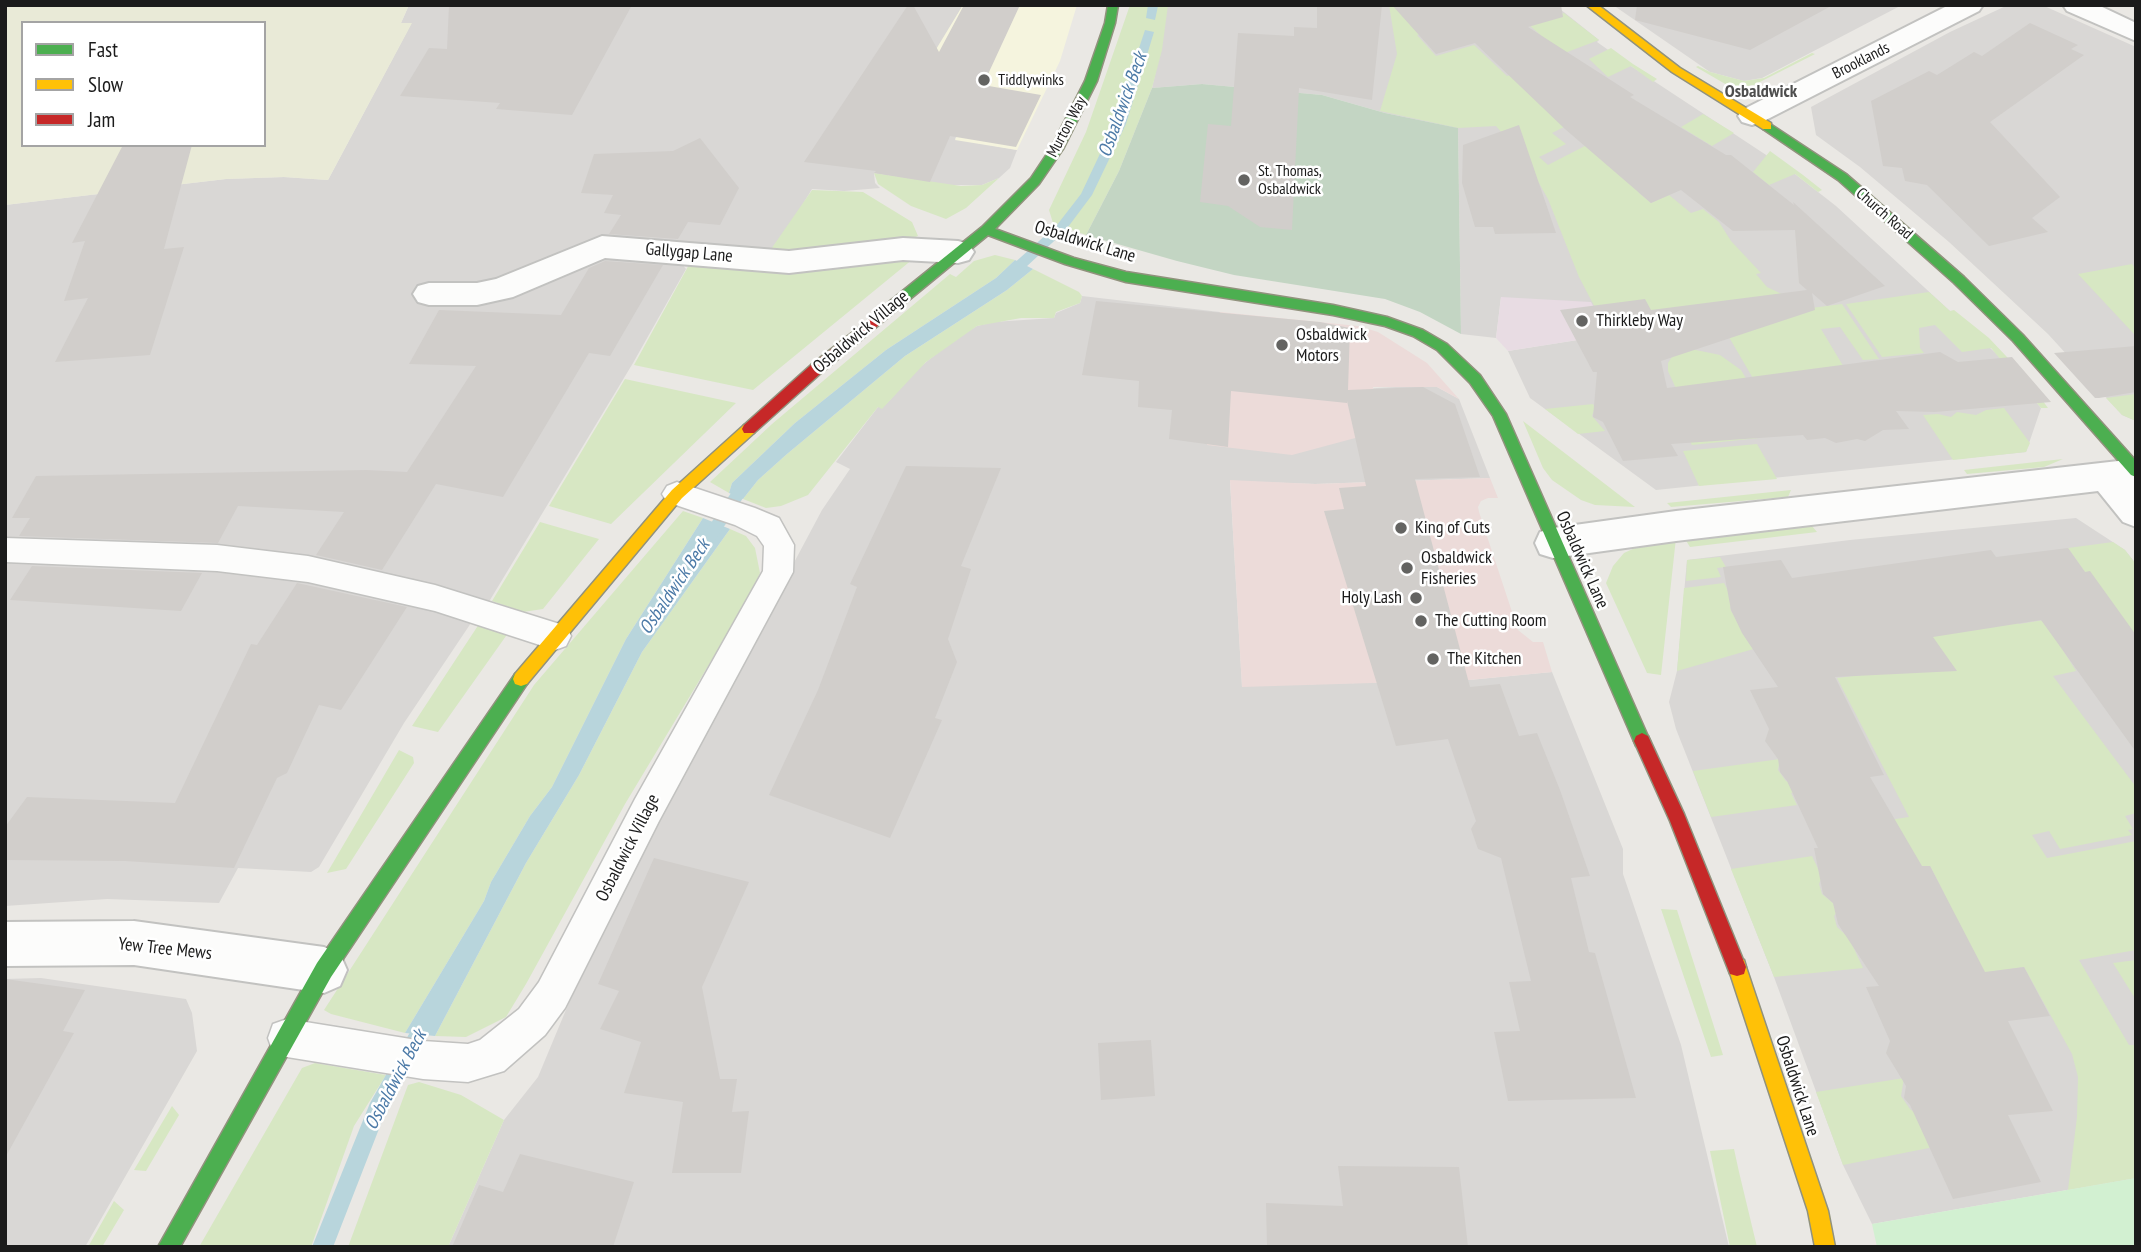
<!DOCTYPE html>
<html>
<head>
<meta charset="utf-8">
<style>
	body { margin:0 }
	#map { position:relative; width:2141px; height:1252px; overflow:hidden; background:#eae8e4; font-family:"PT Sans Narrow",sans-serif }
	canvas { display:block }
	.frame { position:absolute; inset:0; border:7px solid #1b1b1b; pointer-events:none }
	.legend { position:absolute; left:21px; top:21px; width:245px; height:126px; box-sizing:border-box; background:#fff; border:2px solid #a4a4a4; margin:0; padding:9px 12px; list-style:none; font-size:21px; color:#1b1b1b }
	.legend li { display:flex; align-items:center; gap:14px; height:35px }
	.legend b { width:35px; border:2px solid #a4a4a4 }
</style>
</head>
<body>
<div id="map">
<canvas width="2141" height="1252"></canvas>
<div class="frame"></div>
<ul class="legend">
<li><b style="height:9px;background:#4caf50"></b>Fast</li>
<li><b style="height:9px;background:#ffc107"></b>Slow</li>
<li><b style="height:9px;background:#c62828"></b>Jam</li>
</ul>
</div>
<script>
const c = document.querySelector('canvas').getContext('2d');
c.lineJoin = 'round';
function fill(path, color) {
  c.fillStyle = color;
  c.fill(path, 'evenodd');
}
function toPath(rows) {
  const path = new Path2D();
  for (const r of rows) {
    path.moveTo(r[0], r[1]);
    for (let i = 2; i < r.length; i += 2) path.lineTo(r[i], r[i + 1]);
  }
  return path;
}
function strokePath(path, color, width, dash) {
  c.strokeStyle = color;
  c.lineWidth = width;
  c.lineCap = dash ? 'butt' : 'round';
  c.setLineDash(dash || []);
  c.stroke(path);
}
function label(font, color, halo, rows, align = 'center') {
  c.font = font + ' "PT Sans Narrow",sans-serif';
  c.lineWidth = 5;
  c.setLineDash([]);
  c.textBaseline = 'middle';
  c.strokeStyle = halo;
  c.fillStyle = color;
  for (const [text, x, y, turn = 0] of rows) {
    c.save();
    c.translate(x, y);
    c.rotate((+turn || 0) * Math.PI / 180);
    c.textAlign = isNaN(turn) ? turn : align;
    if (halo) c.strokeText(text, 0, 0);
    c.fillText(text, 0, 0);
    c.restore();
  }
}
fill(toPath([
	[409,5,963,5,944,39,957,135,955,139,1017,150,1010,168,999,178,982,185,946,185,874,173,875,183,880,188,844,191,812,189,791,224,769,252,690,243,680,262,686,269,633,363,490,600,473,620,404,723,319,867,311,872,238,868,219,903,107,899,5,906,5,205,226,179,284,177,328,180,411,24,401,23],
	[1161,5,1555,5,1599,40,1597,42,1631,66,1795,174,1836,206,2001,358,2041,408,2026,452,1656,490,1530,398,1508,351,1609,335,1501,297,1496,338,1461,334,1458,128,1385,113,1322,95,1202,84,1152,88,1163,37],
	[1613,5,1902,5,1762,78,1744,81,1710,72],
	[2008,5,2042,5,2136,47,2136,421,2122,415,2048,334,1949,242,1860,167,1816,135,1811,107,1950,32],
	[1082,296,1220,312,1209,397,1415,386,1437,387,1459,399,1490,478,1315,484,1230,481,1242,686,1469,680,1552,672,1623,849,1623,874,1681,1045,1729,1247,448,1247,504,1120,538,1077,603,921,822,510,850,469,836,462,878,407,886,404,919,368,954,339,977,326,993,322,1054,318,1056,313,1080,303],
	[2076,518,2125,550,2136,564,2136,1178,1872,1224,1843,1165,1774,977,1676,729,1669,702,1677,671,1687,560,1850,540],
	[41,978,186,999,192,1013,197,1051,85,1247,5,1247,5,979]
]), '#d9d7d5');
fill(toPath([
	[1220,312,1358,326,1378,332,1427,363,1459,399,1437,387,1373,387,1375,401,1359,437,1292,455,1207,445,1209,397],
	[1490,478,1498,498,1488,498,1481,501,1478,507,1479,512,1518,630,1533,642,1543,642,1552,672,1469,680,1242,687,1230,480,1315,484]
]), '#ecdbd9');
fill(toPath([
	[1501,297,1591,302,1609,335,1508,351,1496,338]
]), '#e8dce3');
fill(toPath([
	[963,5,1077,5,1060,61,1017,150,955,140,957,136,913,87]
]), '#f5f4de');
fill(toPath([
	[5,5,409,5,401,23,412,23,328,180,284,177,226,179,5,205],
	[23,23,264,23,264,145,23,145]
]), '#e9ead7');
fill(toPath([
	[1130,5,1168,5,1162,50,1152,88,1119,171,1086,235,1053,223,1049,210,1086,132],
	[1389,5,1459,5,1478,18,1417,35,1436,56,1474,45,1507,76,1522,71,1588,115,1552,133,1566,144,1539,157,1548,165,1610,133,1639,193,1651,203,1669,195,1691,213,1703,209,1719,222,1731,241,1761,273,1756,274,1767,287,1811,308,1842,304,1879,359,1863,360,1840,327,1821,329,1851,379,1761,392,1719,320,1610,336,1579,277,1548,199,1527,162,1496,126,1458,128,1380,111,1397,54],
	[1564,13,1599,40,1562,54,1528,24],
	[1611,48,1633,64,1657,79,1653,82,1631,66,1608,77,1589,59],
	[1812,53,1815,54,1754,85,1740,87,1727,85,1696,67,1698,66,1710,72,1744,81,1764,78],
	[1703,114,1734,133,1712,146,1681,127],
	[1770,151,1803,175,1822,190,1818,192,1795,174,1769,185,1753,172],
	[874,173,961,186,982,185,999,178,966,208,946,219,911,206,878,184],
	[812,190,863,192,912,222,918,236,905,241,834,250,769,252],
	[995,255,1015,260,996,278,886,350,795,423,732,483,729,493,710,482,772,424,950,274,956,277,974,261],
	[913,259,753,390,634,365,691,261],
	[2132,264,2136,269,2134,334,2078,274],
	[1033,269,1079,292,1082,296,1080,303,1056,312,1054,318,1021,318,977,326,926,362,882,409,878,407,808,495,781,506,766,508,743,499,758,480,787,454,905,356,1007,290],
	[1929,292,1950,311,1954,310,1989,338,2023,374,2048,408,2041,408,1991,348,1962,352,1935,325,1919,328,1920,348,1924,353,1882,357,1846,304],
	[1691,349,1720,355,1741,370,1752,388,1759,438,1692,445,1679,423,1679,395,1668,371,1668,363,1673,355],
	[625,379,736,403,611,524,549,506],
	[2136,394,2136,421,2122,415,2106,398],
	[1593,404,1595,408,1592,416,1605,431,1578,434,1545,409],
	[2004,408,2030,443,2026,452,1953,460,1923,415,1938,414,1951,417,1957,412,1976,415,1986,410],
	[1523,421,1635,507,1595,505,1581,500,1552,480,1543,468],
	[1757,444,1777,479,1699,486,1683,451],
	[2063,459,2044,467,1967,474,1964,470],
	[1791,490,1788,497,1671,507,1667,503],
	[683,511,703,518,626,639,552,787,530,816,491,882,484,901,405,1033,331,1014,324,1010,534,685],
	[540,522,599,539,543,609,523,612,492,601],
	[1812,526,1817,532,1690,547,1685,539],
	[730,529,746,536,755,548,760,573,746,603,625,804,526,984,506,1017,466,1037,435,1036,526,863,579,775,642,652],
	[1676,538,1661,675,1647,673,1606,583,1613,566,1624,553,1646,543],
	[2113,542,2125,550,2136,564,2136,633,2128,633,2068,548],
	[1720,557,1726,567,1717,568,1721,577,1686,581,1687,560],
	[1724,583,1734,602,1730,607,1731,611,1757,648,1677,671,1684,588],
	[1893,608,2010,611,2019,624,2044,620,2076,671,2053,676,2136,787,2136,813,2125,816,2133,829,2128,830,2132,835,2060,849,2049,831,2032,835,2047,858,2136,841,2136,859,2133,860,2136,865,2136,950,2079,960,2129,1045,2136,1045,2136,1178,2068,1190,2077,1117,2078,1077,2072,1054,2024,967,1945,978,1944,893,1930,866,1900,869,1889,820,1909,817,1837,678,1928,667],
	[481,621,504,627,506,636,438,732,412,726],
	[399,750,413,757,414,763,346,869,327,873],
	[1780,759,1778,770,1786,781,1792,784,1795,792,1791,793,1797,805,1711,817,1693,771],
	[1812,856,1822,877,1819,884,1822,894,1833,903,1837,912,1834,916,1837,927,1849,938,1863,968,1774,977,1731,869],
	[1661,909,1677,910,1723,1055,1711,1057],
	[2136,960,2136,1000,2113,963],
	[315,1063,386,1075,354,1126,311,1247,199,1247,302,1068],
	[1904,1078,1901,1096,1910,1109,1920,1117,1934,1147,1843,1165,1816,1092],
	[419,1082,461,1095,504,1120,448,1247,348,1247,408,1085],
	[172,1106,179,1115,146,1171,134,1170],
	[1734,1149,1739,1172,1757,1247,1730,1247,1710,1151],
	[114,1201,124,1210,102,1247,88,1247]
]), '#d7e7c3');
fill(toPath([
	[1202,84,1322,95,1385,113,1458,128,1461,334,1420,312,1385,299,1234,275,1177,261,1086,235,1119,171,1152,88]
]), '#c3d5c3');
fill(toPath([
	[2136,1178,2136,1247,1877,1247,1872,1224]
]), '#d2f0d1');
fill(toPath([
	[1015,260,1033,269,1007,290,905,356,787,454,758,480,743,499,729,493,732,483,795,423,886,350,996,278],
	[703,518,730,529,642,652,579,775,526,863,435,1036,405,1033,484,901,491,882,530,816,552,787,626,639]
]), '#b8d5dc');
fill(toPath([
	[1148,5,1158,6,1155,20,1146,18,1148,5],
	[1145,30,1154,32,1126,124,1092,195,1065,231,1013,279,1003,279,1003,273,1057,225,1081,194,1114,124,1145,30],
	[748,473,755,479,753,483,711,546,701,546,698,542,701,538,743,475,748,473],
	[429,1009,436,1011,438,1018,384,1116,333,1247,312,1247,370,1103,422,1011,429,1009]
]), '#b8d5dc');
fill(toPath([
	[449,5,632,5,572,115,496,109,500,103,400,96,429,48,447,49],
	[908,5,913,5,939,52,964,5,1020,5,983,85,1041,95,1016,147,950,136,930,182,874,173,876,171,804,162],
	[1317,5,1382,5,1372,100,1299,88,1292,230,1260,227,1228,206,1200,202,1208,124,1231,126,1238,33,1294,36,1294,27,1317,28],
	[1392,5,1561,5,1563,17,1528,27,1634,95,1630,97,1726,155,1731,155,1794,205,1793,202,1885,286,1827,306,1812,293,1815,310,1661,361,1667,388,1940,352,1958,362,2012,357,2051,402,1935,412,1896,411,1909,429,1883,430,1865,441,1857,439,1836,443,1825,438,1807,440,1803,435,1671,444,1678,456,1623,461,1603,422,1593,417,1597,372,1593,372,1560,310,1645,299,1651,310,1807,290,1799,283,1795,230,1733,231,1681,190,1651,203,1565,129,1475,43,1436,54],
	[1637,5,1833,5,1750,50,1635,20],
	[2030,23,2078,45,2071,49,2084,55,1990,122,2060,197,2032,218,2048,232,1989,246,1927,185,1905,181,1902,168,1883,166,1871,101,1929,71,1937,75,1974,52,1982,56],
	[1519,125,1556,233,1495,234,1493,227,1475,227,1462,183,1463,145],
	[700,138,739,188,720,225,688,222,678,239,609,234,621,215,604,213,613,195,581,193,594,154,673,151],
	[123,145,192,145,164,249,184,247,150,355,55,362,88,298,64,301,85,241,72,243],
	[605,261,663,265,610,356,589,353,503,497,436,484,382,570,316,555,344,512,238,506,218,543,19,536,30,518,12,518,36,476,366,470,407,472,476,366,409,364,439,310,561,315,589,268],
	[1096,301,1320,322,1350,328,1348,390,1423,387,1455,404,1480,477,1415,479,1470,687,1500,684,1519,736,1537,733,1560,790,1590,876,1571,878,1589,952,1595,953,1636,1098,1508,1101,1494,1032,1520,1031,1509,982,1531,981,1501,858,1478,849,1471,829,1476,821,1448,739,1396,746,1324,511,1344,509,1339,488,1366,486,1347,401,1347,403,1231,391,1228,447,1169,439,1172,410,1138,407,1139,381,1082,375],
	[2136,346,2136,392,2099,398,2095,398,2054,353],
	[906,466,1001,468,961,566,971,569,948,639,957,662,935,718,942,720,890,838,769,795,818,690,857,587,850,584],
	[2068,548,2085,572,2090,571,2136,635,2136,752,2041,620,1933,637,1957,671,1835,677,1884,775,1870,777,1922,866,1930,866,1985,972,2024,967,2050,1016,2008,1021,2053,1111,2008,1115,2041,1182,1953,1199,1910,1105,1904,1098,1906,1086,1886,1053,1890,1041,1866,987,1879,986,1838,924,1833,903,1823,894,1814,848,1818,848,1787,781,1780,772,1778,759,1765,741,1769,729,1750,690,1778,687,1742,633,1731,610,1723,567,1781,560,1792,578,1991,550,1996,557],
	[32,566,202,573,181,611,10,600],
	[297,583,407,607,341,710,319,705,287,773,277,778,234,868,125,861,5,860,5,827,27,797,175,803,251,644,257,645],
	[654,858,749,882,702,987,720,1079,737,1079,732,1112,749,1111,741,1173,672,1173,683,1102,624,1093,641,1042,600,1029,619,991,598,984],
	[5,979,85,990,63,1031,74,1033,5,1158],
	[1151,1040,1155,1096,1101,1100,1098,1043],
	[520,1154,634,1182,613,1247,452,1247,479,1185,503,1192],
	[1338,1166,1459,1167,1468,1247,1267,1247,1266,1203,1343,1206]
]), '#d1cecb');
const lane = toPath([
	[677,482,755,508,779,518,794,545,793,572,659,821,565,1008,545,1035,504,1071,468,1082,423,1079,287,1057,273,1052,268,1038,273,1024,287,1019,423,1041,468,1044,480,1040,519,1009,539,982,635,799,763,571,764,546,757,536,735,525,667,502,662,494,667,486,677,482],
	[5,538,217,545,308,556,435,585,566,626,571,636,566,646,555,650,435,611,308,582,217,571,5,562,5,538]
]);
const street = toPath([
	[1949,5,1983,5,1979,11,1762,122,1752,125,1742,122,1738,116,1742,110,1949,5],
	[2063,5,2098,5,2136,23,2136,41,2067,11,2063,5],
	[602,236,789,251,903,238,958,241,969,244,974,252,969,260,958,263,903,260,789,273,605,258,513,297,477,305,429,305,418,302,413,294,418,286,429,283,477,283,496,279,602,236],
	[2136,459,2136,527,2123,522,2098,491,1676,541,1553,558,1540,554,1535,543,1540,532,1553,528,1676,511,2136,459],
	[134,921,324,947,340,954,347,970,340,986,324,993,134,965,5,966,5,922,134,921]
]);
const fast = toPath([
	[1108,5,1118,5,1115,23,1097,81,1063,149,1039,184,995,229,1074,258,1126,272,1333,305,1387,317,1423,330,1447,344,1480,375,1506,414,1650,741,1648,746,1642,749,1636,746,1493,416,1470,383,1437,350,1413,336,1385,326,1333,315,1126,282,1065,264,988,235,899,308,889,308,889,302,982,227,1031,178,1051,148,1085,81,1105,23,1108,5],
	[1767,122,1846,174,1964,277,2023,335,2136,461,2136,477,2131,475,2013,341,1954,283,1838,180,1763,129,1763,123,1767,122],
	[521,672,527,674,529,679,527,684,331,977,180,1247,158,1247,317,963,515,674,521,672]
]);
const slow = toPath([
	[1586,5,1598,5,1680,68,1771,123,1771,129,1763,129,1672,72,1586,5],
	[749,424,754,425,756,429,754,433,682,498,527,684,521,686,515,684,513,679,515,674,672,490,744,425,749,424],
	[1737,958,1744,960,1746,967,1828,1211,1835,1247,1815,1247,1808,1211,1728,967,1730,960,1737,958]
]);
const jam = toPath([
	[894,300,901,305,899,308,821,373,754,433,744,433,742,429,744,425,811,365,894,300],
	[1642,733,1648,736,1684,814,1746,967,1744,974,1737,976,1730,974,1670,821,1634,741,1636,736,1642,733]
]);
strokePath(lane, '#c2c2c0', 3);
strokePath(street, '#c2c2c0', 4);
strokePath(fast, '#91927d', 3);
strokePath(slow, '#91927d', 3);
strokePath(jam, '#91927d', 3);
fill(lane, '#fcfcfb');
fill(street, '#fcfcfb');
fill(fast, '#4caf50');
fill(slow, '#ffc107');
fill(jam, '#c62828');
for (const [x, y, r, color] of [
	[984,80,7,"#636361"],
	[1244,180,7,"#636361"],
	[1582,321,7,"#636361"],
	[1282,345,7,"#636361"],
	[1401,528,7,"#636361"],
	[1407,568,7,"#636361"],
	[1416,598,7,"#636361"],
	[1421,621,7,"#636361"],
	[1433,659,7,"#636361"]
]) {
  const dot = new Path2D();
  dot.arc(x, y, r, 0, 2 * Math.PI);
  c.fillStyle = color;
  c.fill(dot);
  strokePath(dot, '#fff', 2.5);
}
label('16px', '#1b1b1b', '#fff', [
	["Brooklands",1861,61,-27],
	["Murton Way",1067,127,-62],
	["Church Road",1884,214,41]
]);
label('16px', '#1b1b1b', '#fff', [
	["Tiddlywinks",998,80],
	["St. Thomas,",1258,171],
	["Osbaldwick",1258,189]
], 'left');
label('bold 18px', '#4e4e4e', '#fff', [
	["Osbaldwick",1761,92]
]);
label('18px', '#1b1b1b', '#fff', [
	["Osbaldwick Lane",1085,242,17],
	["Gallygap Lane",689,253,5],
	["Osbaldwick Village",861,332,-40],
	["Osbaldwick Lane",1582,560,66],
	["Osbaldwick Village",628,848,-63],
	["Yew Tree Mews",165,949,6],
	["Osbaldwick Lane",1797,1086,72]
]);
label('18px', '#1b1b1b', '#fff', [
	["Thirkleby Way",1596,321],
	["Osbaldwick",1296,335],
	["Motors",1296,356],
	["King of Cuts",1415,528],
	["Osbaldwick",1421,558],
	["Fisheries",1421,579],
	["Holy Lash",1402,598,"right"],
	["The Cutting Room",1435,621],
	["The Kitchen",1447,659]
], 'left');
label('italic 19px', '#4c7aa7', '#fff', [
	["Osbaldwick Beck",1123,105,-70],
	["Osbaldwick Beck",675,587,-56],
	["Osbaldwick Beck",396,1080,-62]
]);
</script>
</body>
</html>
